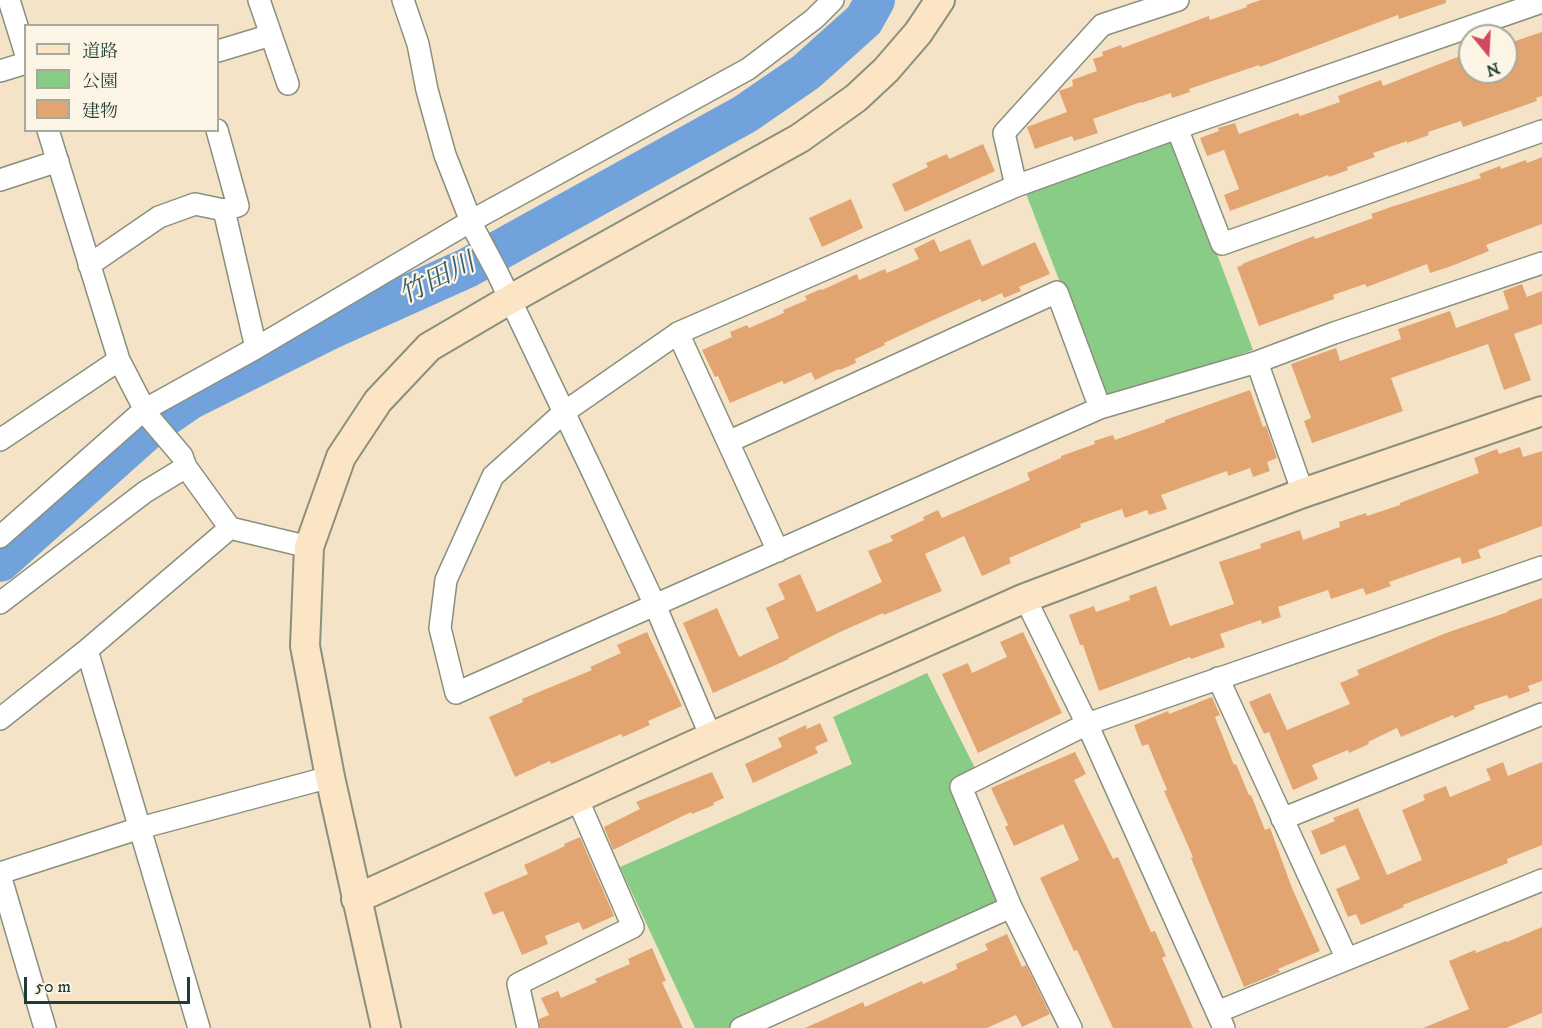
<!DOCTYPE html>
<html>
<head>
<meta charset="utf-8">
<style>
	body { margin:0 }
	#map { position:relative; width:1542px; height:1028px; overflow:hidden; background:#f5e3c8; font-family:"IM FELL DW Pica","Noto Serif JP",serif }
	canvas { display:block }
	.legend { position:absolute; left:24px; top:24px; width:195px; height:108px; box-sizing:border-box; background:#fcf5e5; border:2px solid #a4ab9e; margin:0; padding:8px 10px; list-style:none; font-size:18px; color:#1f3d34 }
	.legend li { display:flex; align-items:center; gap:12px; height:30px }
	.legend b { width:30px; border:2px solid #a4ab9e }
	.north { position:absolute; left:1458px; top:24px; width:60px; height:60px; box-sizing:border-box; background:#fcf5e5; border:2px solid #a4ab9e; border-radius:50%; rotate:162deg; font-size:16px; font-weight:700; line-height:24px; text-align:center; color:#1f3d34 }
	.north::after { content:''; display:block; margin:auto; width:21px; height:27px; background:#d1495b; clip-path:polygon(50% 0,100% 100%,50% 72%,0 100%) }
	.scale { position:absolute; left:24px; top:977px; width:166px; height:27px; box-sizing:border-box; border:3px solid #1f3d34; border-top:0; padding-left:8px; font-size:18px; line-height:21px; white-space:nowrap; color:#1f3d34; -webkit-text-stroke:4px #fcf5e5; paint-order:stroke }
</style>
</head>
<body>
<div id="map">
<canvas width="1542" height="1028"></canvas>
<ul class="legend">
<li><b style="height:8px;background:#fce5c4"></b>道路</li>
<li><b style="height:16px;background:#88cc85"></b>公園</li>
<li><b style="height:16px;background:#e2a572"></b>建物</li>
</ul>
<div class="north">N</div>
<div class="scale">50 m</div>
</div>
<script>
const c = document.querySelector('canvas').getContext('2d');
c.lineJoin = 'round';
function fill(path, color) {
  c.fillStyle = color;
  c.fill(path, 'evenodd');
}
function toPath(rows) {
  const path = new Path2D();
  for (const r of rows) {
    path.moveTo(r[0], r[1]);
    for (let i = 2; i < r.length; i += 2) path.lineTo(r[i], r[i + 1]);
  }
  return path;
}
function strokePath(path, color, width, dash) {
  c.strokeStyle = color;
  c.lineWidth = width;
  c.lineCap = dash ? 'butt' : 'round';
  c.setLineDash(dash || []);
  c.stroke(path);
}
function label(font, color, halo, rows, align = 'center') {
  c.font = font + ' "IM FELL DW Pica","Noto Serif JP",serif';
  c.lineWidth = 4.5;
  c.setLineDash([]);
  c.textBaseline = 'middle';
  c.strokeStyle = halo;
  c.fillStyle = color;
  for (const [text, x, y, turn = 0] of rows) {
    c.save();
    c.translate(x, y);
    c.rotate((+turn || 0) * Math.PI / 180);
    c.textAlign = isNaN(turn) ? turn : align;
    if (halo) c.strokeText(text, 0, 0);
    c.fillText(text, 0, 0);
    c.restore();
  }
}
fill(toPath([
	[1174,139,1253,350,1105,400,1025,191],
	[927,673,977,772,954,785,1006,904,728,1028,695,1028,620,867,852,764,833,717]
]), '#88cc85');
strokePath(toPath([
	[0,562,153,425,191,399,329,330,467,268,745,114,806,72,864,20,875,0]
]), '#72a2dc', 40);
fill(toPath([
	[1261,0,1446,0,1446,3,1399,19,1398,15,1260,67,1259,65,1189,89,1190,92,1172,98,1171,93,1141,103,1141,102,1093,119,1098,133,1074,141,1072,136,1035,149,1027,127,1067,112,1059,91,1073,86,1072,80,1097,71,1093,59,1103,56,1102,52,1121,45,1122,48,1209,16,1210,20,1247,7,1246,5],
	[1542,32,1542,96,1536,98,1537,101,1463,127,1461,121,1428,132,1429,135,1407,143,1407,141,1373,153,1375,157,1347,167,1348,170,1329,177,1328,175,1230,211,1224,195,1239,189,1224,150,1207,156,1200,138,1219,131,1218,128,1235,123,1239,134,1298,113,1300,116,1340,102,1338,96,1381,80,1383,86,1460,56,1462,62,1470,59,1470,72,1506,72,1506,44],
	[983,144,995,171,905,212,892,184,928,167,926,163,947,154,949,159],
	[1542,157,1542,224,1486,245,1489,251,1449,267,1430,273,1427,264,1367,287,1365,284,1333,295,1334,299,1259,326,1237,267,1243,265,1242,264,1314,236,1315,239,1373,218,1371,214,1391,207,1481,178,1479,174,1500,166,1501,169,1526,160,1527,163],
	[851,199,863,228,822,247,809,218],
	[934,239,940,252,970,239,982,266,1035,242,1050,274,1019,287,1021,291,1004,298,1002,293,982,302,980,299,929,322,884,343,885,345,855,359,856,363,840,370,839,369,815,380,811,372,784,384,782,381,730,403,718,376,715,377,702,350,732,337,730,332,747,325,749,328,784,313,783,310,807,300,805,296,821,289,822,290,857,274,859,280,885,269,887,273,919,259,914,249],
	[1522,284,1527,297,1542,291,1542,324,1514,334,1531,380,1504,390,1488,344,1391,378,1403,411,1312,443,1304,421,1311,418,1291,364,1336,348,1340,361,1401,339,1398,329,1450,311,1456,328,1509,309,1503,291],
	[1250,390,1263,427,1266,426,1277,458,1267,462,1270,471,1253,477,1250,468,1228,476,1227,471,1161,495,1167,509,1149,515,1147,510,1125,518,1122,509,1080,524,1081,527,1009,558,1011,563,982,576,964,536,925,554,942,591,884,615,883,613,840,632,788,658,789,659,713,693,683,623,717,608,739,657,779,638,766,608,785,599,778,584,800,574,817,612,882,582,868,551,893,541,890,536,924,520,923,517,938,510,942,518,1030,480,1027,473,1061,458,1061,456,1095,444,1094,441,1113,435,1115,440,1165,422,1165,420],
	[1520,447,1523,457,1542,451,1542,526,1478,550,1481,558,1462,564,1460,557,1389,582,1391,586,1366,595,1363,588,1331,599,1328,590,1278,607,1281,617,1262,624,1261,620,1220,634,1225,647,1191,659,1190,657,1099,691,1083,645,1080,645,1069,615,1094,606,1096,612,1130,600,1129,596,1156,586,1170,626,1234,604,1219,562,1261,548,1260,544,1300,530,1303,540,1340,527,1339,522,1366,513,1367,516,1400,505,1400,503,1479,473,1474,458,1497,449,1499,454],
	[1542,598,1542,681,1528,686,1530,691,1509,699,1507,695,1474,706,1475,709,1454,718,1453,715,1401,737,1397,728,1368,742,1369,744,1349,753,1348,750,1312,765,1318,779,1293,790,1269,732,1264,734,1249,702,1270,693,1287,730,1350,704,1340,683,1359,675,1357,670,1446,633,1508,612,1507,611],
	[647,632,682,706,648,721,650,725,623,737,621,734,551,764,550,761,515,777,489,717,523,702,522,699,592,670,590,667,621,653,617,645],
	[1023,632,1062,713,978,753,942,674,968,663,972,673,1007,657,1000,642],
	[1212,697,1220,715,1215,717,1234,765,1236,764,1249,795,1251,795,1265,830,1270,828,1292,888,1320,951,1278,969,1280,972,1244,987,1191,858,1193,857,1164,791,1167,790,1148,744,1142,746,1134,725,1168,711,1169,714],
	[820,723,828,741,815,747,818,753,753,783,745,764,782,747,778,738,806,725,807,729],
	[1075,752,1086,774,1074,780,1113,859,1118,857,1151,932,1155,931,1166,956,1162,958,1193,1028,1113,1028,1077,950,1074,951,1040,878,1079,860,1063,824,1014,846,1005,827,1008,825,991,788],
	[1503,762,1508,776,1542,762,1542,845,1507,859,1508,863,1403,905,1404,907,1361,925,1356,914,1348,917,1336,889,1360,879,1345,845,1321,855,1311,831,1335,821,1333,818,1358,808,1387,875,1422,860,1402,810,1425,800,1423,795,1446,786,1450,797,1491,780,1486,769],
	[712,772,724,798,713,803,714,805,692,814,691,812,613,850,604,827,640,809,636,802],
	[580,837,614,916,583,930,579,922,545,936,548,944,522,955,503,911,493,915,484,893,528,874,524,865,565,846,564,844],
	[1542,927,1542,1013,1506,1028,1423,1028,1469,1009,1449,961,1475,950,1476,953,1506,941,1507,942],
	[1007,934,1022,967,1026,965,1050,1014,1022,1027,1016,1015,987,1028,805,1028,863,1002,865,1007,922,981,923,984,957,969,956,964,988,950,985,944],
	[652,948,666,981,662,982,683,1028,540,1028,539,1019,549,1015,541,998,558,991,561,998,597,982,595,979,630,964,628,959]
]), '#e2a572');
const street = toPath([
	[9,0,26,55],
	[259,0,288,84],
	[403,0,418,44,427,90,445,155,474,229,497,272,595,477,655,605,711,737],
	[1542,2,1177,128,1016,186,678,333,563,413,493,476,446,580,440,628,456,693,1100,408,1257,362,1334,333,1542,263],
	[218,51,271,35],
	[0,71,26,63],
	[1177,128,1222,244,1542,131],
	[48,130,119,360,148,416,182,456,186,467,230,528,309,547],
	[217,130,238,206,224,210],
	[0,180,58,161],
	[1016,186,1004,133,1102,25,1178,0],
	[89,265,159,217,195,204,224,210,256,348],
	[678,333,778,551],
	[1257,362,1303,493],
	[0,440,119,360],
	[728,442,1057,292,1100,408],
	[0,537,144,410,256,348,471,221,748,69,814,19,833,0],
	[1025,598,1087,724,1224,1028],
	[0,603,145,492,186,467],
	[87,650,199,1028],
	[1218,678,1347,959],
	[0,719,87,650,230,528],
	[1282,819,1542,714],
	[0,873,140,828,330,777],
	[0,875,45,1028],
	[1217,1012,1542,880],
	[528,1028,518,984,633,927,577,798],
	[741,1028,1011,907],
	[1071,1028,1011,907,961,787,1087,724,1542,567]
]);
const secondary = toPath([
	[356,899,711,737,1025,598,1303,493,1542,411],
	[386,1028,330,777,305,646,309,547,341,457,378,401,429,347,509,300,800,138,856,98,886,70,918,33,940,0]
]);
strokePath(street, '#8a907e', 24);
strokePath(secondary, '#8a907e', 32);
strokePath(street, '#fff', 21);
strokePath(secondary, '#fce5c4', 28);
label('italic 27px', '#385b66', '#fcf5e5', [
	["竹田川",438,281,-26]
]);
</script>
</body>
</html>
